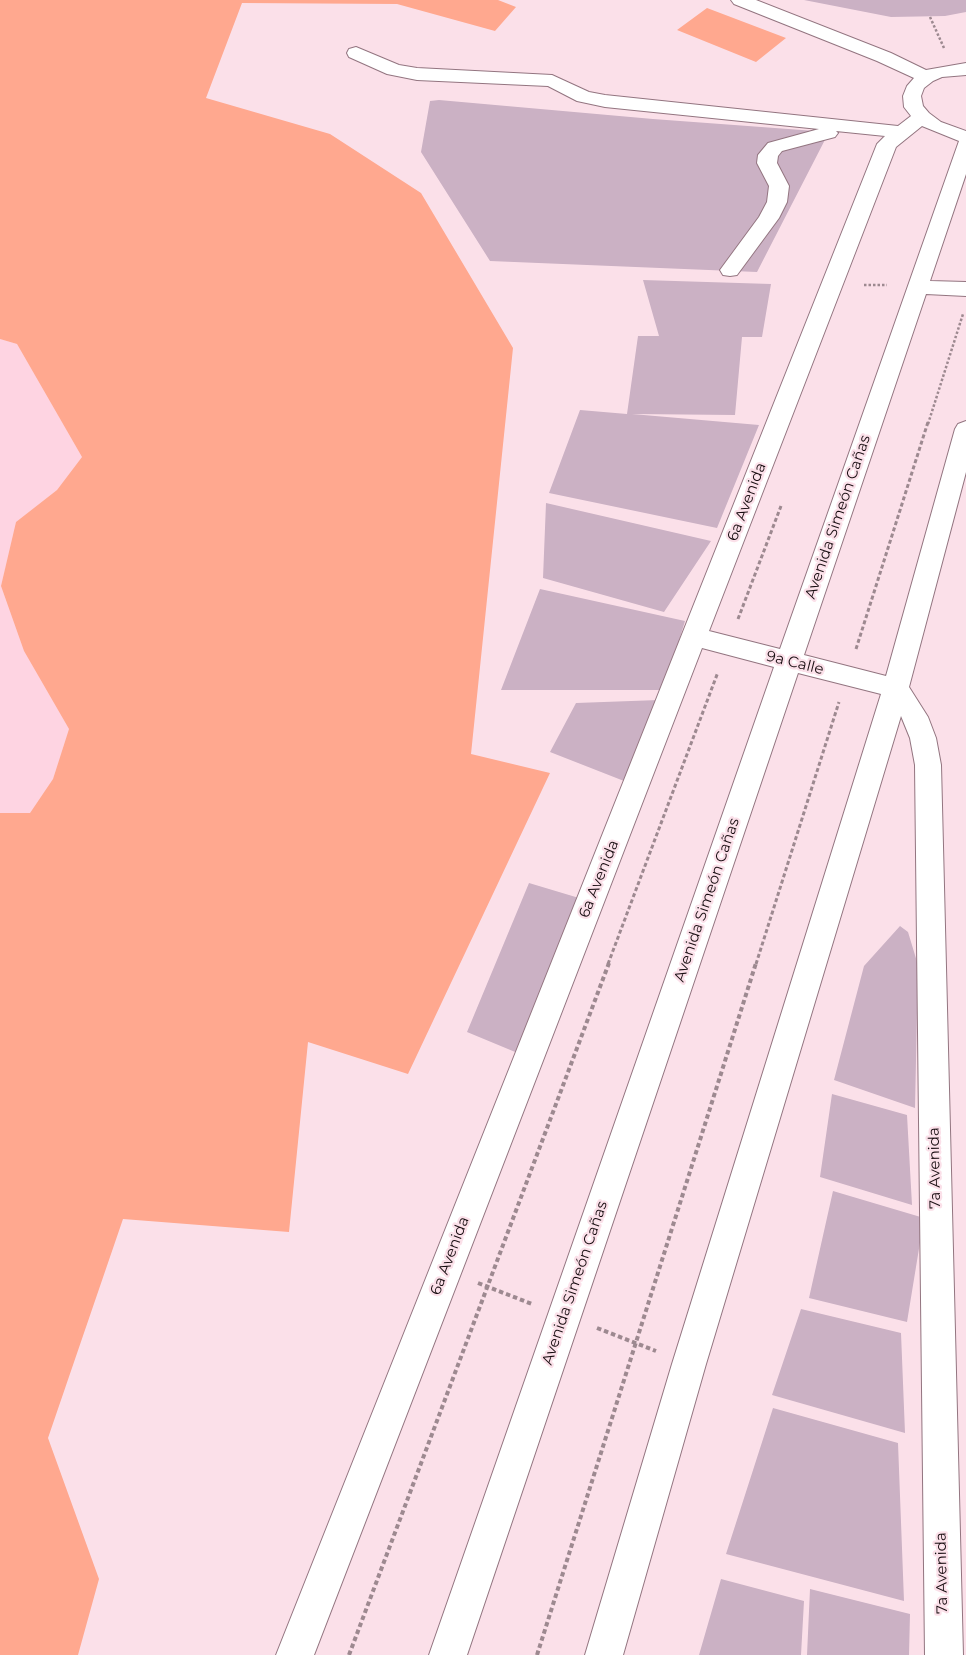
<!DOCTYPE html>
<html>
<head>
<meta charset="utf-8">
<style>
	body { margin:0 }
	canvas { display:block; background:#fbe0e9 }
</style>
</head>
<body>
<canvas width="966" height="1655"></canvas>
<script>
const c = document.querySelector('canvas').getContext('2d');
c.lineJoin = 'round';
function fill(path, color) {
  c.fillStyle = color;
  c.fill(path, 'evenodd');
}
function toPath(rows) {
  const path = new Path2D();
  for (const r of rows) {
    path.moveTo(r[0], r[1]);
    for (let i = 2; i < r.length; i += 2) path.lineTo(r[i], r[i + 1]);
  }
  return path;
}
function strokePath(path, color, width, dash) {
  c.strokeStyle = color;
  c.lineWidth = width;
  c.lineCap = dash ? 'butt' : 'round';
  c.setLineDash(dash || []);
  c.stroke(path);
}
function label(font, color, halo, rows, align = 'center') {
  c.font = font + ' Montserrat,sans-serif';
  c.lineWidth = 4.5;
  c.setLineDash([]);
  c.textBaseline = 'middle';
  c.strokeStyle = halo;
  c.fillStyle = color;
  for (const [text, x, y, turn = 0] of rows) {
    c.save();
    c.translate(x, y);
    c.rotate((+turn || 0) * Math.PI / 180);
    c.textAlign = isNaN(turn) ? turn : align;
    if (halo) c.strokeText(text, 0, 0);
    c.fillText(text, 0, 0);
    c.restore();
  }
}
fill(toPath([
	[0,339,17,344,82,457,57,490,16,522,1,586,24,651,69,729,53,779,30,813,0,813]
]), '#fed4e2');
fill(toPath([
	[0,0,498,0,516,7,495,31,397,4,242,3,206,98,330,134,421,193,513,348,471,754,550,773,408,1074,308,1042,289,1232,123,1219,48,1438,99,1579,78,1655,0,1655,0,813,30,813,53,779,69,729,24,651,1,586,16,522,57,490,82,457,17,344,0,339],
	[707,8,786,38,756,62,677,30]
]), '#ffa88f');
fill(toPath([
	[804,0,966,0,966,12,945,16,891,17],
	[439,100,653,119,829,132,757,272,490,261,421,152,430,101],
	[643,280,771,284,762,337,742,337,735,415,632,414,759,425,717,528,549,493,580,410,627,414,638,336,659,336],
	[546,503,711,541,664,612,543,578],
	[540,589,685,621,664,690,501,690],
	[659,700,624,781,550,752,576,703],
	[529,883,579,898,520,1054,467,1032],
	[900,926,908,932,918,965,915,1108,834,1080,864,966],
	[832,1094,907,1115,912,1205,820,1177],
	[833,1191,924,1218,907,1322,809,1298],
	[801,1309,901,1333,905,1433,772,1395],
	[773,1408,898,1443,904,1601,726,1554],
	[721,1579,804,1601,801,1655,699,1655],
	[810,1589,910,1614,909,1655,807,1655]
]), '#cbb1c4');
const minor = toPath([
	[731,0,756,0,891,53,926,70,966,63,966,75,942,77,933,81,924,88,921,96,923,106,929,113,941,122,966,131,966,174,930,281,966,282,966,296,926,294,804,655,886,676,955,429,958,424,966,421,966,472,909,687,928,717,936,738,941,765,963,1655,925,1655,915,765,910,738,901,716,706,1364,623,1655,585,1655,672,1364,881,694,798,673,467,1655,429,1655,774,667,702,648,314,1655,276,1655,877,144,885,136,836,131,838,133,835,137,782,151,778,156,777,163,789,186,787,202,779,218,737,275,730,276,723,275,720,270,759,217,767,202,769,186,757,163,758,155,768,143,819,129,605,107,577,101,548,86,417,80,387,74,349,57,347,53,349,49,356,47,399,65,417,68,552,75,589,92,605,95,898,126,911,116,904,107,903,96,907,86,914,78,877,61,734,4,731,0],
	[922,126,959,141,780,649,709,631,896,147,922,126]
]);
strokePath(minor, '#937580', 2);
strokePath(toPath([
	[930,17,944,48],
	[864,285,887,285],
	[928,424,963,314]
]), '#9d8990', 2.5, [2.5, 2]);
strokePath(toPath([
	[738,619,781,506],
	[856,649,928,422],
	[608,964,718,672],
	[756,964,839,702]
]), '#9d8990', 3, [4, 2.5]);
strokePath(toPath([
	[478,1283,532,1304],
	[597,1328,656,1351],
	[349,1655,609,963],
	[537,1655,756,963]
]), '#9d8990', 4, [4.5, 3]);
fill(minor, '#fff');
label('15px', '#180d11', '#fbe0e9', [
	["6a Avenida",747,502,-69],
	["Avenida Simeón Cañas",838,517,-71],
	["9a Calle",795,663,14],
	["6a Avenida",599,879,-68],
	["Avenida Simeón Cañas",707,900,-71],
	["7a Avenida",935,1168,-91],
	["6a Avenida",450,1256,-69],
	["Avenida Simeón Cañas",575,1283,-71],
	["7a Avenida",942,1573,-91]
]);
</script>
</body>
</html>
